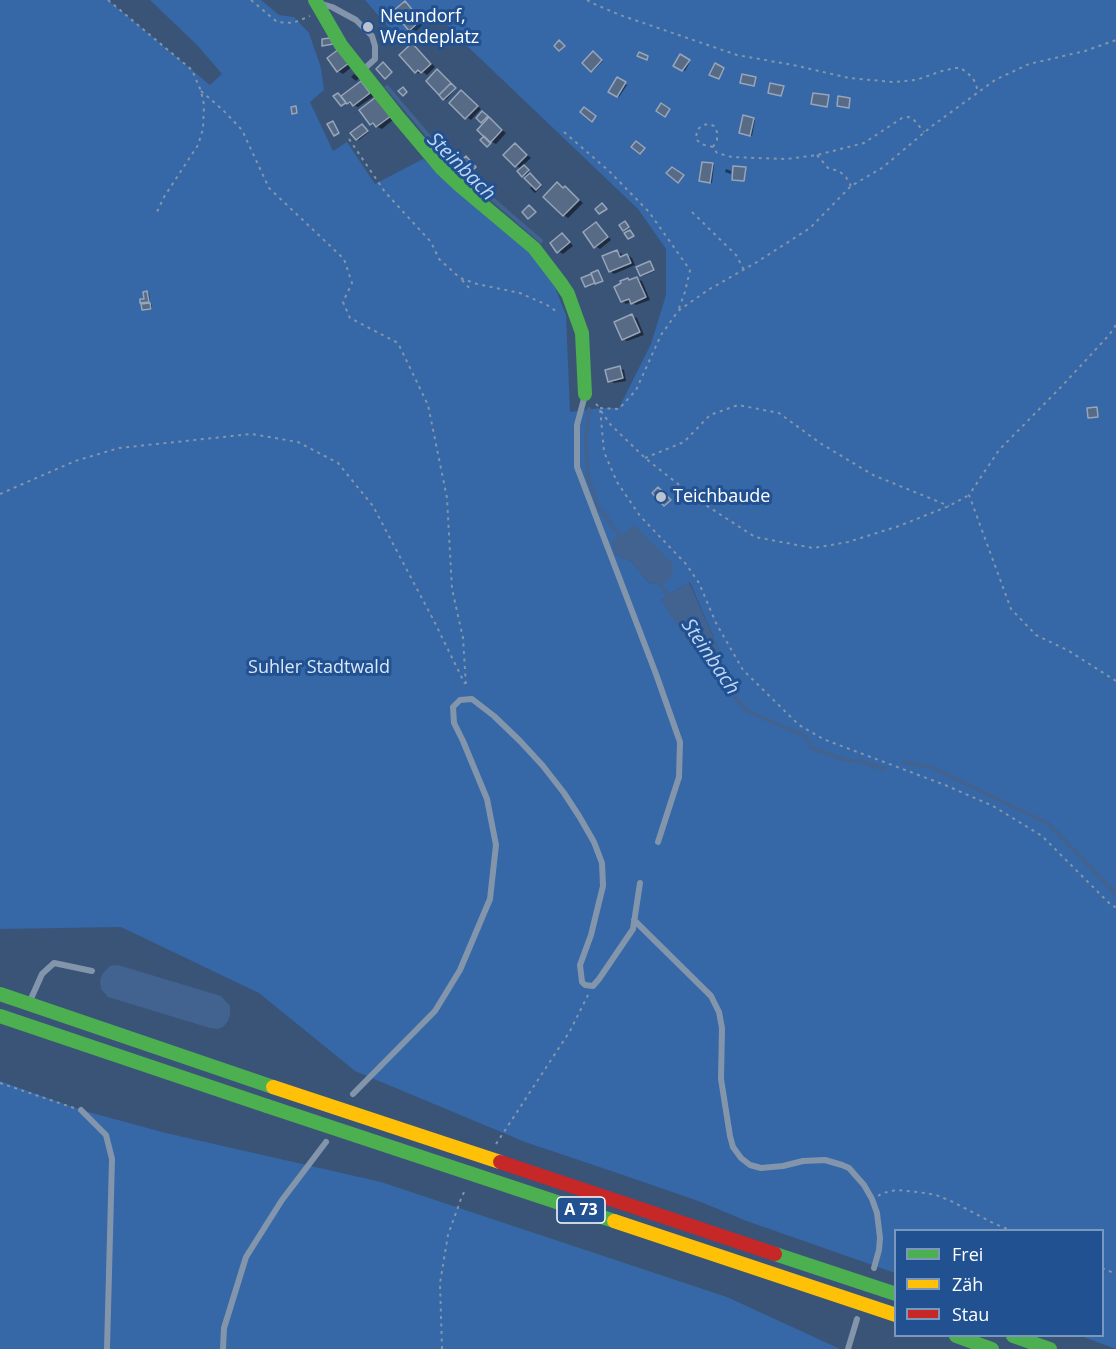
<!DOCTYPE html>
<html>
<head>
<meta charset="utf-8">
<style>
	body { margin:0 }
	#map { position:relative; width:1116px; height:1349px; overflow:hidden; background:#3a5478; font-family:"Open Sans",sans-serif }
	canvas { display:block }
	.legend { position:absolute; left:894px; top:1229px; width:210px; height:108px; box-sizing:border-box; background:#215191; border:2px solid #7a97bd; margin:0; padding:8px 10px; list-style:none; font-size:18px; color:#fff }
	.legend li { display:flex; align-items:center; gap:12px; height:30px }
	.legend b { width:30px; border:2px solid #7a97bd }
</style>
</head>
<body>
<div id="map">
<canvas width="1116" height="1349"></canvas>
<ul class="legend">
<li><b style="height:8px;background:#4caf50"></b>Frei</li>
<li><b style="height:8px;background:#ffc107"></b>Zäh</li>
<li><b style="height:8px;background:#c62828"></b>Stau</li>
</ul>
</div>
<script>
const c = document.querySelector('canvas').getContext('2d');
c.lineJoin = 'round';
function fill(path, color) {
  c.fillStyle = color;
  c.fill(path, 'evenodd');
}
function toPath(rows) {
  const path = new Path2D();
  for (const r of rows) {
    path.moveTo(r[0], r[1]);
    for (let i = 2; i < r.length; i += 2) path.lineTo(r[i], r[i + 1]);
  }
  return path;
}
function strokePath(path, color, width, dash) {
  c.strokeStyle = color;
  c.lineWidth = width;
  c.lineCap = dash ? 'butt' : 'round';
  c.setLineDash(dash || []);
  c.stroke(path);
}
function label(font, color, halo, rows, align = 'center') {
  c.font = font + ' "Open Sans",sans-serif';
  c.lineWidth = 6;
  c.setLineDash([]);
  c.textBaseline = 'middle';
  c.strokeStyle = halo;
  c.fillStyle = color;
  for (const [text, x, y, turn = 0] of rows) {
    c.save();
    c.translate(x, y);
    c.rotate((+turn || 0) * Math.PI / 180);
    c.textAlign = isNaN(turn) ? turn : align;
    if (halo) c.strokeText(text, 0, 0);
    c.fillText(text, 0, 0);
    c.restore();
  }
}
fill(toPath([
	[0,0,108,0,210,85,222,74,198,46,150,0,261,0,279,15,294,17,309,33,321,68,324,90,310,102,333,151,347,142,375,184,423,159,522,242,552,280,566,315,570,412,600,408,619,408,651,344,666,295,666,249,638,209,464,43,438,14,401,42,365,0,1116,0,1116,1349,1081,1336,1102,1336,1102,1230,896,1230,895,1273,744,1220,701,1202,626,1176,525,1142,355,1071,259,993,121,927,0,929],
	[612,541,662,584,649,583,632,562,616,555],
	[689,582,690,582,719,650,661,600],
	[0,1081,81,1110,166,1133,381,1182,727,1297,840,1349,0,1349]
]), '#3667a7');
fill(toPath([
	[635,525,673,564,673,572,669,580,662,584,649,583,632,562,616,555,612,541],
	[689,582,719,650,708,658,690,645,661,600],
	[118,965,221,996,230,1006,230,1014,228,1021,223,1027,218,1029,210,1028,108,997,101,989,100,981,103,973,110,966]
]), '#426390');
fill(toPath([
	[406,3,410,6,425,23,415,32,410,29],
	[412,45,417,48,435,67,427,75,423,72,421,74,416,72],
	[595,54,603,61,593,71,592,71],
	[681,56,690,62,685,71,675,65],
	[329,59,353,66,343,74,338,71],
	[438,71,442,73,455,86,454,87,456,89,446,100,441,95],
	[354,74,359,78,356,81,351,77],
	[617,79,627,85,619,97,610,91],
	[361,83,374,96,358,107,348,103,343,106,342,105,339,95,341,97],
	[462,92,481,109,471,120,466,117],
	[361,110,394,119,382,129,371,124],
	[484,114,506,133,496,144,490,141,485,124,478,118],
	[754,119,755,120,752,136,742,133],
	[362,125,369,132,359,140,357,139],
	[515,145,531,158,522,166,529,172,528,174,542,186,535,193,530,188,533,185,523,176,522,169,516,166],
	[712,164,714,165,712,183,703,181],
	[726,169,731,171,731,174,725,172],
	[557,184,569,190,583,203,568,218,564,215,545,196],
	[596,224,601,227,611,240,600,249,595,246],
	[562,235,567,238,573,246,563,254,558,251],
	[617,252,622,254,623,257,627,255,632,258,635,265,614,274,610,271],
	[650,263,655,271,643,276,641,275],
	[598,272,600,273,604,281,588,287,586,286,583,279],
	[628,279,631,281,637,279,642,281,650,300,636,305,631,302,626,304,622,301],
	[147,292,149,294,150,302,147,303,152,305,152,310,145,310,144,309,146,305,141,302,145,300],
	[632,316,637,318,644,335,627,341,623,339],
	[619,368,624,370,626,381,614,383,610,381]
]), '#0007');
strokePath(toPath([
	[387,87,453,165,541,241],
	[589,409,586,439,588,477,598,506,622,539],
	[658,581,671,600],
	[708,652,724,684,747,711,805,736,812,748,848,761,860,761,883,769,884,769],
	[904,762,931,767,1049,824,1116,894]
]), '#426390', 4);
const building = toPath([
	[405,1,421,20,409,31,393,11,405,1],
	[330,38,333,44,322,46,322,39,330,38],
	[559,40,565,46,559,51,554,46,559,40],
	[412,43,431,64,421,73,418,70,415,73,399,55,412,43],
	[339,49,349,63,337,72,327,58,339,49],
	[593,51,602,60,591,72,582,63,593,51],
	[639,52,648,56,647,60,637,56,639,52],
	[680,54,690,60,682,71,673,66,680,54],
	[383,62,392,72,385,79,376,69,383,62],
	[715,63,724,68,719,79,709,75,715,63],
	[437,69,451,83,439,95,426,81,437,69],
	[742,74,756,77,754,86,740,83,742,74],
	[617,77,626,82,617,97,608,92,617,77],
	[361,81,370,93,353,106,350,102,347,104,341,96,361,81],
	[451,83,456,88,443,100,439,95,451,83],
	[770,83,784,86,781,96,768,93,770,83],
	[403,87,407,92,403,96,398,91,403,87],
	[461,90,478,106,465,119,449,103,461,90],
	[338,93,346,103,341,106,333,96,338,93],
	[813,93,829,95,827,107,811,104,813,93],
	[838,96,850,98,849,108,837,106,838,96],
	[376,97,391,116,376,127,373,123,370,125,359,110,376,97],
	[661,103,670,109,665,117,656,111,661,103],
	[296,106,297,113,292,114,291,107,296,106],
	[584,107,596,116,592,122,580,112,584,107],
	[482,111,488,116,481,123,476,118,482,111],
	[743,115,754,118,750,136,739,133,743,115],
	[489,117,502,130,490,143,477,130,489,117],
	[333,121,339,133,334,136,327,124,333,121],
	[362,124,368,131,356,140,350,133,362,124],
	[484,136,491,143,487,147,480,140,484,136],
	[636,141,645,148,640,154,631,147,636,141],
	[515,143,527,155,515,167,503,155,515,143],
	[466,156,476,167,471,172,460,162,466,156],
	[702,162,713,163,710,183,699,181,702,162],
	[524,165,529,170,522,177,517,171,524,165],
	[733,166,746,167,744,181,732,180,733,166],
	[672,167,684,175,678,183,666,173,672,167],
	[530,173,541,185,536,190,524,178,530,173],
	[557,182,563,188,565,186,579,200,563,216,543,197,557,182],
	[602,203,607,209,599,214,595,209,602,203],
	[529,205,536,212,528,219,522,212,529,205],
	[625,221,629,227,623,231,619,225,625,221],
	[596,222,608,237,594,248,583,232,596,222],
	[630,230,634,236,628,239,624,233,630,230],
	[562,233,570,242,557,253,550,243,562,233],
	[617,250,620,257,627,254,631,263,609,272,602,256,617,250],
	[650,261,654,270,640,276,636,267,650,261],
	[598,270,603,281,595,284,591,273,598,270],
	[591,274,595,283,585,287,581,278,591,274],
	[637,277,646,297,631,304,629,299,621,302,614,287,621,283,620,281,628,278,629,280,637,277],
	[147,291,149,302,140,303,140,299,144,299,143,292,147,291],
	[150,303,151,309,142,310,141,304,150,303],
	[632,314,640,332,622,340,614,322,632,314],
	[620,366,623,378,608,382,605,370,620,366],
	[1097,407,1098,417,1088,418,1087,408,1097,407],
	[658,487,671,500,664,506,652,493,658,487]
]);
fill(building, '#576b87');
strokePath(building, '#97a5b9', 1.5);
strokePath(toPath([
	[108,0,192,70,201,91,204,105,203,129,198,145,164,197,156,214],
	[251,0,277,22,293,23,310,16],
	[587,0,592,3,620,15,737,55,793,65,849,78,893,82,916,80,942,71,955,68,961,68,972,77,976,84,978,93],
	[201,91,223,110,242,130,269,188,344,259,352,283,343,302,350,318,398,343,428,405,447,498,452,589,463,638,466,686],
	[564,132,609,171,649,212,690,270,685,292,678,311],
	[349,139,385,192,431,242,439,259,460,278,477,284,520,293,547,305,559,313],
	[713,147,717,140,717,132,714,126,709,124,703,125,697,130,696,139,701,144,713,147,717,153,732,157,756,158,787,159,817,155,864,143,902,118,909,117,914,120,924,132],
	[817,155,828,168,839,171,846,177,851,186],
	[692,212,736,255,744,270],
	[462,280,472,291],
	[1116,325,1109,335,1062,386,999,450,969,495,1011,609,1036,635,1069,651,1116,681],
	[596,404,600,408,604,452,617,482,640,516,686,564,699,583,716,623,743,670,799,725,823,739,945,785,993,806,1042,836,1112,906,1116,907],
	[600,408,619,409,636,390,661,335,678,311,708,290,757,262,810,228,851,186,882,168,932,126,995,80,1029,64,1085,51,1116,40],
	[601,411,610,424,645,458,701,502,755,537,813,548,848,542,899,526,949,506,969,495],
	[645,458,684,442,710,415,738,405,779,413,820,443,873,475,949,506],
	[0,494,75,461,119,448,251,434,298,442,338,463,373,506,434,621,465,684],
	[0,1083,74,1108],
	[496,1144,570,1031,589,993],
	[878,1196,883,1193,896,1190,918,1192,936,1195,953,1202,995,1224,1010,1230],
	[1102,1268,1116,1274],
	[442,1349,440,1283,448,1235,462,1196,466,1189]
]), '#8395ab', 2, [3, 4.5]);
strokePath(toPath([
	[322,4,332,7,356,20,372,36,375,46,375,59,363,70],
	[585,395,577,425,577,467,656,674,680,742,679,777,658,842],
	[634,920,711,996,719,1012,722,1028,721,1079,730,1136,733,1147,741,1158,750,1165,761,1168,783,1166,803,1161,825,1160,842,1165,849,1168,864,1185,872,1199,877,1213,880,1238,879,1250,874,1268],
	[30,1001,42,974,54,963,92,971],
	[353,1094,435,1011,460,970,490,899,496,845,487,799,463,741,454,723,453,707,460,700,472,699,494,716,520,741,543,766,564,793,579,816,594,842,602,863,603,886,591,935,580,965,582,982,585,985,593,986,599,979,633,929,640,883],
	[81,1110,106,1135,112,1159,107,1349],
	[223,1349,224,1328,246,1257,282,1200,326,1142],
	[848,1349,857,1319]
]), '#8395ab', 6);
strokePath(toPath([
	[315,0,341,45,399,118,442,169,459,185,534,248,560,282,568,294,582,333,585,394],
	[0,994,273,1087],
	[0,1016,267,1106],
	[956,1336,992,1349],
	[1013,1336,1050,1349]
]), '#4caf50', 14);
strokePath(toPath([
	[267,1106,614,1221],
	[775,1254,896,1294]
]), '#4caf50', 14);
strokePath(toPath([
	[273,1087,500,1162],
	[614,1221,896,1315]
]), '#ffc107', 14);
strokePath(toPath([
	[500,1162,775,1254]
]), '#c62828', 14);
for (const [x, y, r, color] of [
	[368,27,6,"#bac3d0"],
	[661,497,6,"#bac3d0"]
]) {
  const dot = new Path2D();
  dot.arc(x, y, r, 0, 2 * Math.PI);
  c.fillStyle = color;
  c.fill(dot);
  strokePath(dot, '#215191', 2);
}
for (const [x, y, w] of [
	[581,1210,48]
]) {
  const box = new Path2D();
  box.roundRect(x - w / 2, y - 13, w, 26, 4.5);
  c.fillStyle = '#215191';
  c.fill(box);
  strokePath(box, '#fff', 1.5);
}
label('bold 16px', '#fff', null, [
	["A 73",581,1210]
]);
label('18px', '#fff', '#215191', [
	["Neundorf,",380,17],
	["Wendeplatz",380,38],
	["Teichbaude",673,497]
], 'left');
label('18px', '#d8e7f9', '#215191', [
	["Suhler Stadtwald",319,668]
]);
label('italic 20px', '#bfd6f4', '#215191', [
	["Steinbach",461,167,45],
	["Steinbach",710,657,56]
]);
</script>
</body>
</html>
